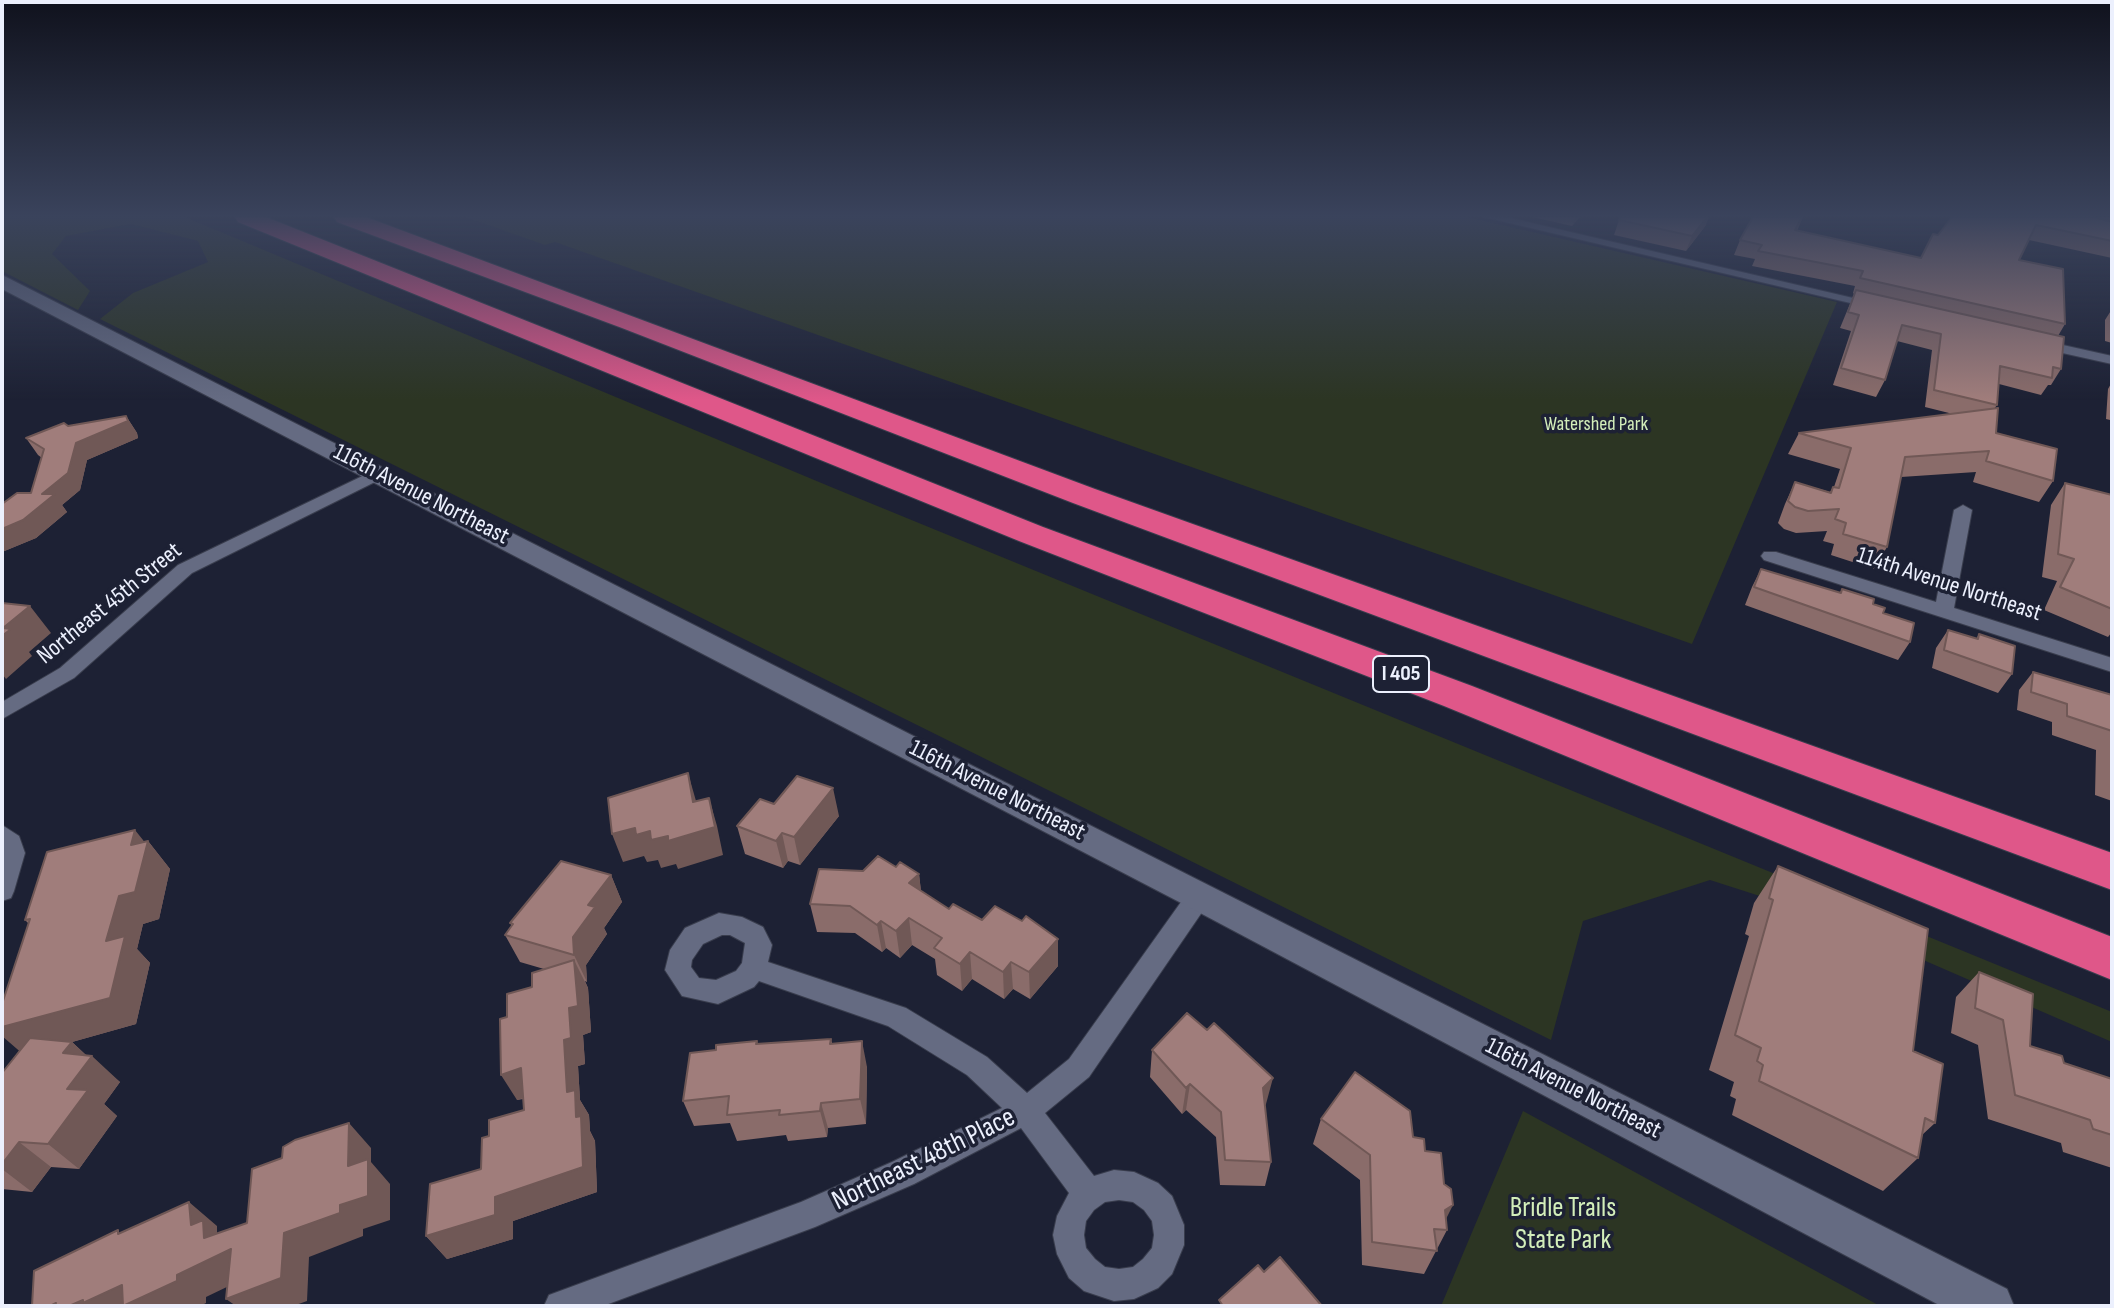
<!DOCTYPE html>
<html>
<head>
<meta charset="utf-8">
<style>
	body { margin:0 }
	#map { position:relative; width:2114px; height:1308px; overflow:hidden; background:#1d2134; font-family:"Sofia Sans Condensed",sans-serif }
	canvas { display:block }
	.frame { position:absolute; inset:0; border:4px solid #ecf0fd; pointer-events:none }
</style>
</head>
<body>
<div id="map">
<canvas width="2114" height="1308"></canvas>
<div class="frame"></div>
</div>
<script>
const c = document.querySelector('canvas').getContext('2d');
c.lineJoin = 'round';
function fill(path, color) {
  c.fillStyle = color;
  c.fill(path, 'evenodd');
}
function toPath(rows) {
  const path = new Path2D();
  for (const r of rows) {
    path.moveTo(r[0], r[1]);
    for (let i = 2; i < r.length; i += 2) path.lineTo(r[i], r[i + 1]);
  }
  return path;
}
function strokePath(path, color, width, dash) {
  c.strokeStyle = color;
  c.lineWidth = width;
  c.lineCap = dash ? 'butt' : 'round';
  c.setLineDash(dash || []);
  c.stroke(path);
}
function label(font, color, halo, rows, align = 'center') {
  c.font = font + ' "Sofia Sans Condensed",sans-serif';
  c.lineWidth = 7;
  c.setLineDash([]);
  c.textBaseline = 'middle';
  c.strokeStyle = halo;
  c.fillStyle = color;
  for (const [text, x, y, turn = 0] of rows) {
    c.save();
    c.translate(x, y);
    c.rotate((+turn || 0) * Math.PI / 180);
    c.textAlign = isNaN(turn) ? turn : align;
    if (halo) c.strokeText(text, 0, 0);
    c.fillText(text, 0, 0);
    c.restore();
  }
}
fill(toPath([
	[2,217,185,217,831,487,2112,1012,2112,1042,1822,916,1710,880,1583,921,1551,1040,100,319,133,293,208,262,198,241,131,224,66,236,52,254,90,291,78,310,2,271],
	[465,217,1467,217,1837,302,1692,644,555,242,545,245],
	[1523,1111,1880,1306,1441,1306]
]), '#2c3523');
const street = toPath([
	[1484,217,1506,217,1883,305,1876,309,1484,217],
	[2036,339,2112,356,2112,364,2031,346,2029,343,2036,339],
	[379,468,387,473,385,477,192,573,74,678,2,719,2,702,60,668,178,565,379,468],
	[1963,505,1972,510,1954,608,2112,658,2112,672,1764,560,1761,556,1764,552,1776,552,1936,602,1954,510,1963,505],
	[2,825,19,836,25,853,14,891,11,898,2,901,2,825],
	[1200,885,1209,888,1212,895,1209,902,1089,1077,1045,1113,1094,1176,1114,1170,1134,1172,1158,1183,1172,1196,1184,1225,1184,1245,1172,1274,1158,1288,1134,1299,1114,1301,1084,1291,1069,1278,1057,1254,1053,1235,1057,1216,1069,1193,1021,1128,914,1184,815,1227,603,1306,544,1306,549,1295,801,1202,892,1162,1002,1108,967,1075,888,1026,759,981,754,987,718,1004,682,996,665,970,670,950,685,928,719,913,742,917,763,927,772,945,768,962,906,1008,987,1057,1027,1093,1069,1059,1191,888,1200,885],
	[722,935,730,935,745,943,742,963,736,971,716,980,699,978,691,967,692,960,703,944,722,935],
	[1119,1200,1133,1202,1144,1210,1152,1221,1154,1235,1152,1248,1143,1259,1133,1267,1119,1269,1105,1267,1095,1259,1086,1248,1084,1235,1086,1221,1094,1210,1105,1202,1119,1200]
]);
const secondary = toPath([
	[2,275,2007,1289,2014,1306,1941,1306,1187,906,2,289,2,275]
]);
const highway = toPath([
	[235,217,266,217,1043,527,1472,686,2112,937,2112,980,1444,706,1019,541,238,222,235,217],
	[334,217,366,217,1095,489,2112,853,2112,890,1073,503,622,328,337,222,334,217]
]);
strokePath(street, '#393d4d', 2);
strokePath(secondary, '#393d4d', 2);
strokePath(highway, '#393d4d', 2);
fill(street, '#656b82');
fill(secondary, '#656b82');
fill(highway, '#df5789');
fill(toPath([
	[1532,217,1580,217,1572,226],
	[1753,217,1803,217,1797,231,1921,258,1952,217,2112,217,2112,258,2029,240,2019,260,2065,324,2058,336,2061,369,2051,385,2048,385,2041,395,1999,384,1997,405,1994,409,1996,433,2053,481,2039,502,1973,482,1976,472,1901,477,1887,547,1874,569,1831,555,1834,544,1823,541,1827,531,1796,533,1784,529,1778,523,1785,504,1795,482,1830,492,1833,487,1834,487,1840,469,1788,454,1799,433,1953,414,1925,407,1932,350,1897,341,1885,380,1876,397,1833,385,1851,331,1840,328,1854,294,1853,293,1855,286,1752,266,1755,259,1734,255,1740,240],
	[1619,220,1706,225,1686,251,1614,235],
	[2112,309,2112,343,2105,341,2105,320],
	[2112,382,2112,437,2110,436,2110,420,2106,419,2108,389],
	[126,416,137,433,138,438,87,460,80,490,62,505,67,512,36,538,2,552,2,504,31,493,42,458,38,455,26,438,68,426],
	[2065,483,2112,495,2112,632,2108,637,2044,610,2057,581,2042,577,2051,505],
	[1761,569,1840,593,1842,589,1873,604,1910,642,1898,660,1745,605,1752,587],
	[1948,630,1976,639,1979,634,2012,674,1998,693,1932,668,1936,648],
	[2033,672,2112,695,2112,801,2095,795,2096,750,2052,735,2052,722,2017,710,2019,690],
	[774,804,839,816,800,865,788,861,783,868,745,854,737,826],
	[148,841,170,869,159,919,143,924,137,949,150,963,136,1024,72,1042,86,1055,120,1082,104,1104,117,1116,79,1169,51,1167,32,1192,2,1189,2,1073,19,1051,29,924,25,920,144,842],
	[1778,866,1913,1051,1935,1123,1922,1135,1918,1158,1883,1191,1732,1115,1736,1099,1730,1096,1734,1082,1709,1070,1749,936,1745,934,1754,903],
	[896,867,919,874,921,891,949,909,1058,966,1030,999,1013,989,1004,999,972,979,962,991,937,975,935,959,912,945,900,958,886,948,882,952,855,933,817,932,810,904,863,871],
	[611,875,622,902,604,928,607,934,586,965,587,982,585,981,588,988,591,1032,583,1035,585,1064,578,1066,580,1100,589,1115,590,1131,595,1141,597,1192,513,1221,513,1239,447,1259,426,1236,481,1169,489,1136,524,1110,523,1099,517,1100,507,1017,532,987,544,969,520,962,505,935,512,926,510,923],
	[1979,972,2030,1046,2064,1063,2112,1079,2112,1168,2063,1152,2061,1143,1988,1119,1978,1045,1951,1033,1956,997],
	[831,1039,832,1043,867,1067,866,1124,828,1128,827,1137,788,1141,786,1135,737,1141,730,1123,694,1126,683,1101,716,1050,757,1041,758,1044],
	[1152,1050,1266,1104,1265,1105,1271,1162,1265,1186,1220,1185,1216,1137,1186,1110,1182,1114,1150,1077],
	[1321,1119,1413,1137,1425,1151,1446,1219,1447,1230,1424,1274,1362,1265,1360,1180,1313,1144]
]), '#8a6c6a');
fill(toPath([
	[1575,217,1580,217,1572,226],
	[1707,217,1709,217,1706,225,1686,251,1692,236],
	[126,416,137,433,138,438,87,460,80,490,62,505,67,512,36,538,2,552,2,529,76,443],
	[30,606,51,633,29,652,32,656,6,679,2,674,2,636,3,628],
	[688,773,696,801,702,830,693,802],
	[833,788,839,816,800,865,794,837],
	[709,798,717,826,723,855,678,869,676,864,661,868,658,860,647,862,644,856,623,862,612,834],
	[135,830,147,845,148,841,170,869,159,919,143,924,137,949,150,963,136,1024,72,1042,90,1059,92,1056,120,1082,104,1104,117,1116,79,1169,48,1144,24,1055,2,1036,2,1027,106,941],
	[782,833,788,861,783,868,776,841],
	[919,874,922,901,909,883],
	[611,875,622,902,604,928,607,934,586,965,587,982,574,955,573,937,588,905],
	[909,918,912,945,900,958,896,931],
	[881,921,886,948,882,952,877,925],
	[1058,939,1058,966,1030,999,1029,972],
	[970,952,972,979,962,991,960,964],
	[574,960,588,988,591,1032,583,1035,585,1064,578,1066,580,1100,589,1115,590,1131,595,1141,597,1192,513,1221,513,1239,447,1259,426,1236,495,1197,576,1117,567,1092,564,1040],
	[1011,962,1013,989,1004,999,1003,972],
	[862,1041,867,1067,866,1124,860,1099],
	[521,1068,537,1094,517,1100,501,1075],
	[1273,1078,1266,1104,1257,1114,1263,1088],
	[1190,1084,1186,1110,1182,1114,1186,1088],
	[821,1103,828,1128,827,1137,820,1111],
	[349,1123,371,1148,371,1162,390,1184,390,1220,363,1229,363,1236,309,1257,307,1301,293,1306,236,1306,226,1299,284,1233,340,1205,348,1166],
	[19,1142,51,1167,32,1192,2,1169,2,1164],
	[189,1202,217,1226,217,1233,258,1272,206,1297,206,1303,200,1306,69,1306,122,1285,177,1275,191,1225],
	[1453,1205,1441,1229,1445,1210]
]), '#705856');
const building = toPath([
	[1621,217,1707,217,1692,236,1619,220,1621,217],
	[1753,217,1802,217,1795,230,1921,258,1933,234,1938,235,1952,217,2094,217,2112,222,2112,241,2036,225,2019,260,2063,269,2065,324,1860,278,1863,271,1758,251,1762,245,1740,240,1753,217],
	[1856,290,2064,337,2061,369,2053,367,2052,378,2000,366,1997,405,1934,390,1941,334,1902,325,1885,380,1841,368,1859,315,1848,312,1856,290],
	[1998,408,1996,433,2057,449,2053,481,1986,461,1989,451,1905,457,1887,547,1843,534,1846,523,1835,519,1839,509,1808,511,1795,507,1788,501,1795,482,1831,493,1833,487,1839,488,1851,448,1799,433,1998,408],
	[126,416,128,421,76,443,68,473,42,494,55,494,23,520,2,529,2,504,17,493,31,493,44,449,26,438,64,423,68,426,126,416],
	[2065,483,2112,495,2112,609,2060,587,2074,559,2058,554,2065,483],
	[1761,569,1841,593,1842,589,1874,599,1873,604,1885,608,1883,613,1914,623,1910,642,1754,587,1761,569],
	[2,603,30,606,3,628,11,629,2,636,2,603],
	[1948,630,1978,639,1979,634,2015,646,2012,674,1944,650,1948,630],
	[2033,672,2112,695,2112,776,2112,731,2067,716,2067,704,2031,692,2033,672],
	[688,773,693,802,709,798,715,827,668,841,668,836,651,840,650,831,636,835,635,828,612,834,608,798,688,773],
	[797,776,833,788,794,837,782,833,776,841,737,826,760,799,774,804,797,776],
	[135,830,131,845,148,841,135,892,119,896,106,941,125,936,110,998,2,1027,2,1004,30,919,25,920,47,852,135,830],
	[878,856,896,867,900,862,919,874,909,883,949,909,953,904,982,920,995,906,1022,921,1026,916,1058,939,1029,972,1011,962,1003,972,970,952,960,964,934,948,942,938,909,918,896,931,881,921,877,925,850,906,810,904,819,869,863,871,878,856],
	[561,861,611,875,588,905,595,907,573,937,574,955,505,935,513,924,510,923,561,861],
	[1778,866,1928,929,1913,1051,1943,1064,1935,1123,1925,1118,1918,1158,1759,1081,1763,1065,1757,1061,1761,1048,1735,1035,1773,900,1769,898,1778,866],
	[574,960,578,1006,569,1008,571,1038,564,1040,567,1092,575,1090,576,1117,581,1116,583,1167,495,1197,495,1215,426,1236,430,1184,481,1169,482,1138,489,1136,489,1120,524,1110,521,1068,501,1075,500,1019,507,1017,507,994,532,987,532,973,574,960],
	[1979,972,2033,994,2030,1046,2062,1056,2064,1063,2112,1079,2112,1135,2093,1129,2090,1120,2015,1095,2003,1020,1975,1008,1979,972],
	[1187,1013,1207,1030,1214,1023,1273,1078,1263,1088,1271,1162,1225,1160,1221,1112,1190,1084,1186,1088,1152,1050,1187,1013],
	[30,1038,72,1042,63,1053,92,1056,67,1089,88,1090,48,1144,19,1142,2,1164,2,1073,30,1038],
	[831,1039,830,1044,862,1041,860,1099,821,1103,820,1111,779,1115,780,1110,727,1115,729,1096,683,1101,690,1053,716,1050,716,1045,757,1041,756,1044,831,1039],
	[1355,1072,1410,1111,1413,1137,1424,1139,1425,1151,1441,1153,1444,1184,1451,1189,1453,1205,1445,1210,1447,1230,1434,1229,1437,1251,1372,1242,1370,1155,1321,1119,1355,1072],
	[349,1123,348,1166,368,1159,368,1196,340,1205,340,1213,284,1233,281,1278,226,1299,231,1249,177,1275,177,1281,123,1306,122,1285,83,1303,83,1300,69,1306,55,1306,56,1303,50,1306,32,1306,34,1271,118,1230,118,1234,189,1202,191,1225,203,1220,204,1238,247,1223,252,1169,282,1158,283,1147,295,1140,349,1123],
	[1280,1257,1322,1306,1223,1306,1219,1300,1258,1265,1264,1272,1280,1257]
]);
fill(building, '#a07d7b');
strokePath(building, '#705856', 2);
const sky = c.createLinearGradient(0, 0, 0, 400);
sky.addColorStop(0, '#10121d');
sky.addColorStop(0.54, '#3a435c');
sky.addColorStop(1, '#3a435c00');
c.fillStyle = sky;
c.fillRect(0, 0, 2114, 400);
label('20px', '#d3eeba', '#1d2134', [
	["Watershed Park",1596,425]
]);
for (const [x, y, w] of [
	[1401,674,56]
]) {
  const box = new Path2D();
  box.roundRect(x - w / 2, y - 18, w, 36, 6);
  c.fillStyle = '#1d2134';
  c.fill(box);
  strokePath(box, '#ecf0fd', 2);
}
label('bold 22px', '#ecf0fd', null, [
	["I 405",1401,674]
]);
label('24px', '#ecf0fd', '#1d2134', [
	["116th Avenue Northeast",421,495,27],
	["114th Avenue Northeast",1949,585,18],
	["Northeast 45th Street",110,604,-39],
	["116th Avenue Northeast",997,791,27],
	["116th Avenue Northeast",1573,1089,27]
]);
label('28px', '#ecf0fd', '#1d2134', [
	["Northeast 48th Place",924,1160,-26]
]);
label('28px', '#d3eeba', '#1d2134', [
	["Bridle Trails",1563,1209],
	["State Park",1563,1241]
]);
</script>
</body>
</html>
